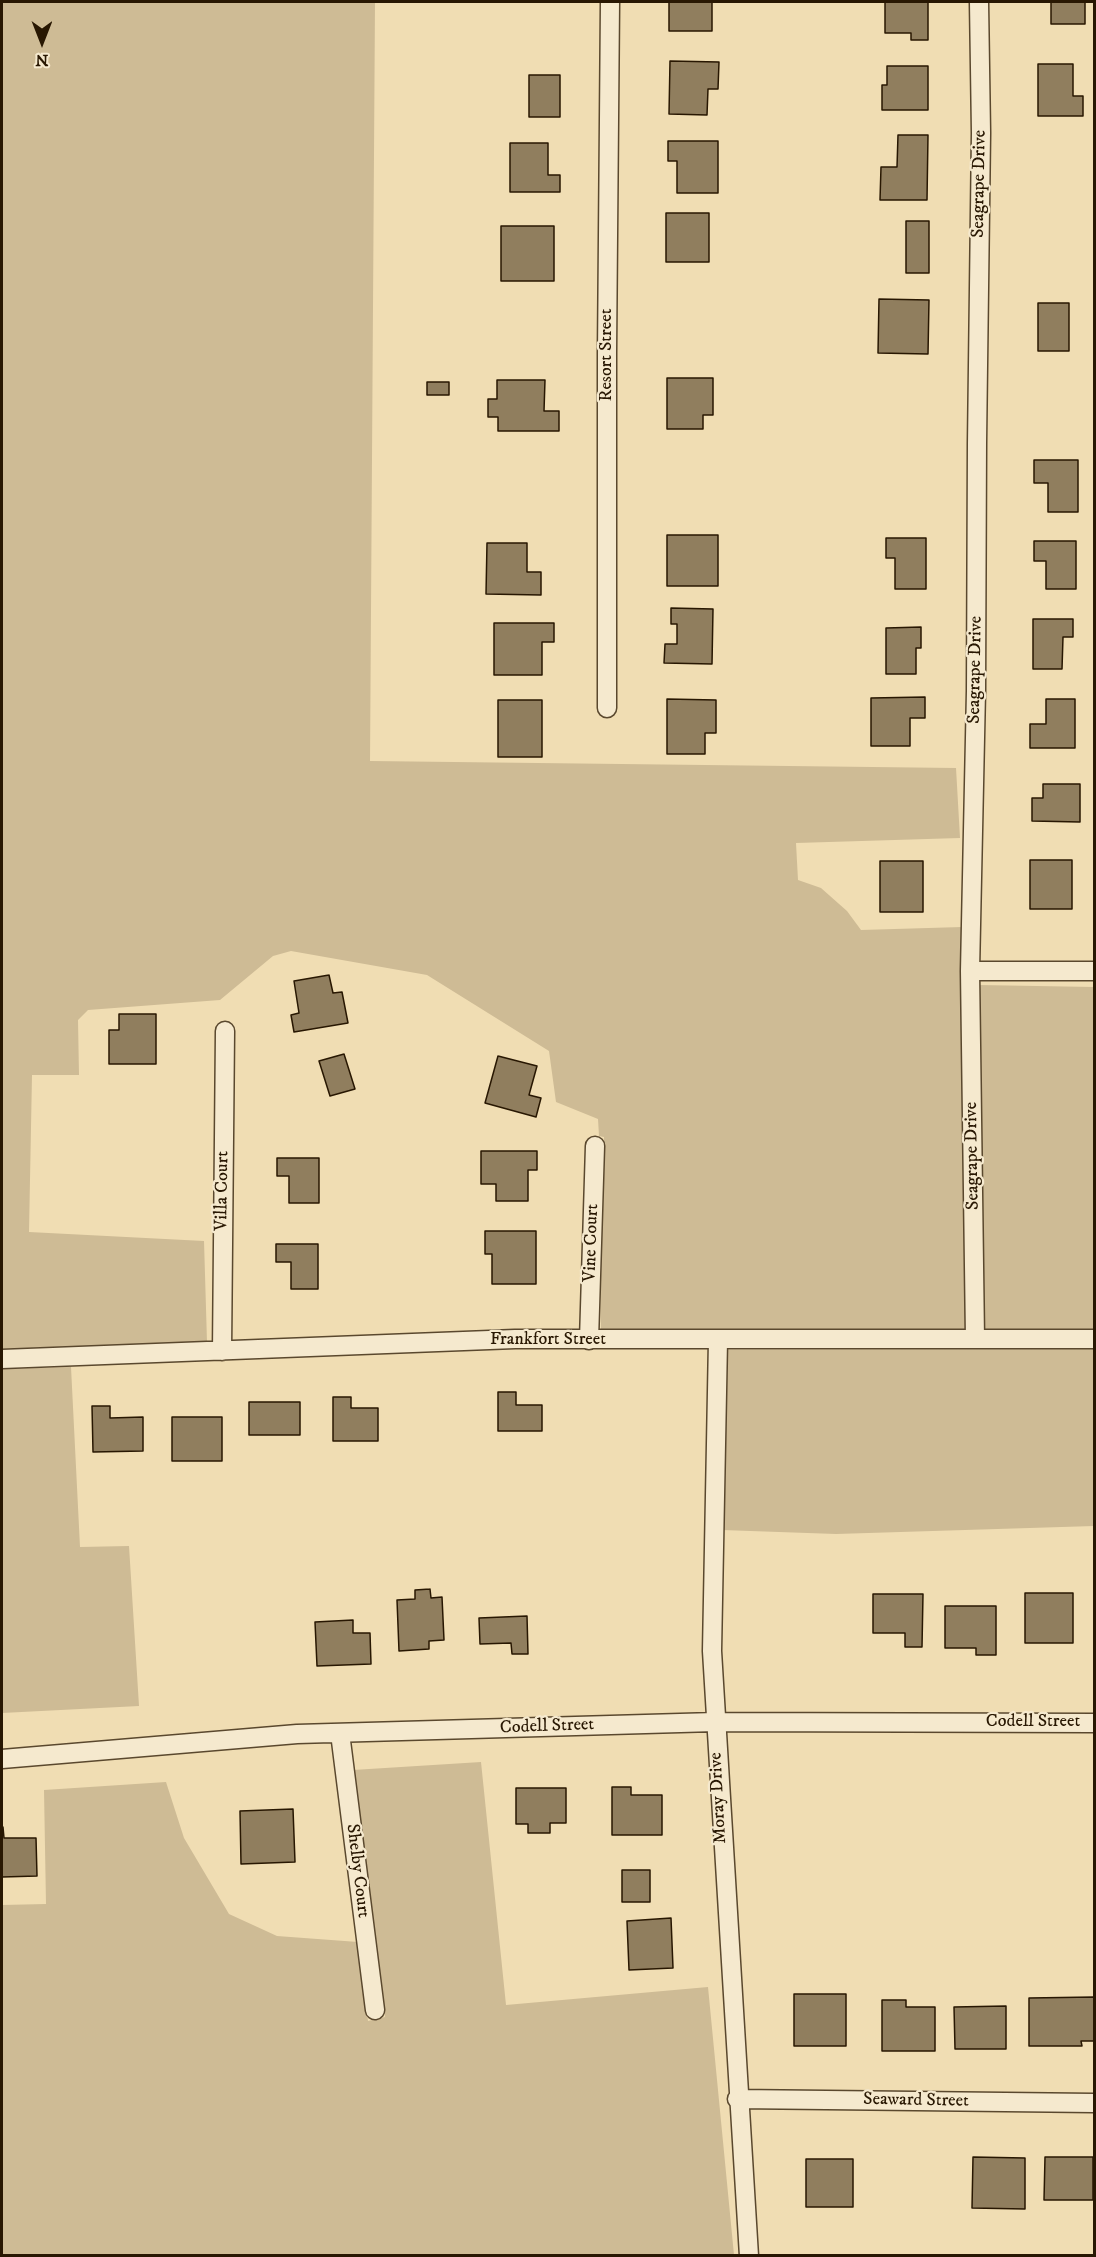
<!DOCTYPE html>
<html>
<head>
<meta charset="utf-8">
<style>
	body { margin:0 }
	#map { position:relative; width:1096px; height:2257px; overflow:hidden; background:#f0ddb3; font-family:"IM FELL DW Pica",serif }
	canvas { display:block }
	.frame { position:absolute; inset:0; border:3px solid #281702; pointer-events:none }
	.north { position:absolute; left:12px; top:12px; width:60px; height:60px; -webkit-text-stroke:4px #f5e9ce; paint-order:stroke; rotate:180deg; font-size:16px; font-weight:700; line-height:24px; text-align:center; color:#281702 }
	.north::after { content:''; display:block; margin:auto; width:21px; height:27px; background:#281702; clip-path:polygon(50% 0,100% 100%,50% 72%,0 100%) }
</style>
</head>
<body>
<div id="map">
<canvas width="1096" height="2257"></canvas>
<div class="frame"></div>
<div class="north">N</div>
</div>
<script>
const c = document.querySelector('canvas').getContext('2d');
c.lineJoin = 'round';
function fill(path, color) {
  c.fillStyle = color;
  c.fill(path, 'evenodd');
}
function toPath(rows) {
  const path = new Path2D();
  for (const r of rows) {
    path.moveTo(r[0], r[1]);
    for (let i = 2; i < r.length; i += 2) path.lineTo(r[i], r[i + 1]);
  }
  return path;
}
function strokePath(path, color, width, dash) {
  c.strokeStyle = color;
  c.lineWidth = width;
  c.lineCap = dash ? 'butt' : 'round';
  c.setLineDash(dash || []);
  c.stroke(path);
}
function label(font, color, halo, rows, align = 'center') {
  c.font = font + ' "IM FELL DW Pica",serif';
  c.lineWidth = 4.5;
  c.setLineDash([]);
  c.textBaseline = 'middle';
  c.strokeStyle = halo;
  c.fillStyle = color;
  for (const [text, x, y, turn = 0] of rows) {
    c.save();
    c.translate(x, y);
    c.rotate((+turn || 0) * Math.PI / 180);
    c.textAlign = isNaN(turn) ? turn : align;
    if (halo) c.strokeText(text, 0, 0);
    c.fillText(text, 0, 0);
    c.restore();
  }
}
fill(toPath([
	[2,2,375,2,370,761,956,768,960,838,796,843,798,880,821,888,847,911,861,930,962,927,966,1329,601,1329,600,1271,604,1137,599,1136,598,1119,556,1102,549,1051,427,975,291,951,273,956,220,1000,88,1010,78,1020,79,1075,32,1075,29,1232,204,1241,207,1342,2,1349],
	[979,985,1094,987,1094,1329,984,1329],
	[1094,1349,1094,1526,836,1534,722,1530,727,1350],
	[71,1367,80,1547,129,1546,139,1706,2,1713,2,1369],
	[481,1762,506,2005,708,1987,734,2255,2,2255,2,1905,46,1904,44,1790,166,1782,184,1838,229,1914,277,1936,358,1942,368,2021,385,2017,353,1770]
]), '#cebb95');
const building = toPath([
	[669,2,712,2,712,31,669,31,669,2],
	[885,2,928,2,928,40,911,40,911,33,885,33,885,2],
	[1051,2,1085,2,1085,24,1051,24,1051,2],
	[670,61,719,62,718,89,708,89,707,115,669,114,670,61],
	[1038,64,1073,64,1073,96,1083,96,1083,116,1038,116,1038,64],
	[887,66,928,66,928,110,882,110,882,85,887,85,887,66],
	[529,75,560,75,560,117,529,117,529,75],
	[898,135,928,135,927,200,880,200,881,167,897,167,898,135],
	[668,141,718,141,718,193,677,193,677,161,668,161,668,141],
	[510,143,548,143,548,175,560,175,560,192,510,192,510,143],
	[666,213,709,213,709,262,666,262,666,213],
	[906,221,929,221,929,273,906,273,906,221],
	[501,226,554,226,554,281,501,281,501,226],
	[879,299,929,300,928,354,878,353,879,299],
	[1038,303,1069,303,1069,351,1038,351,1038,303],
	[667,378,713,378,713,415,703,415,703,429,667,429,667,378],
	[497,380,545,380,544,411,559,411,559,431,498,431,498,417,488,417,488,399,497,399,497,380],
	[427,382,449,382,449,395,427,395,427,382],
	[1034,460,1078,460,1078,512,1048,512,1048,483,1034,483,1034,460],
	[667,535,718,535,718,586,667,586,667,535],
	[886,538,926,538,926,589,895,589,895,558,886,558,886,538],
	[1034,541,1076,541,1076,589,1046,589,1046,561,1034,561,1034,541],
	[487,543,527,543,527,572,541,572,541,595,486,594,487,543],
	[671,608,713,609,712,664,664,663,665,644,677,644,677,624,671,624,671,608],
	[1033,619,1073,619,1073,637,1063,637,1062,669,1033,669,1033,619],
	[494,623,554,623,554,642,542,642,542,675,494,675,494,623],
	[921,627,921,648,916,648,916,674,886,674,886,628,921,627],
	[925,697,925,718,910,718,910,746,871,746,871,698,925,697],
	[667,699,716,700,716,733,705,733,705,754,667,754,667,699],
	[1046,699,1075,699,1075,748,1030,748,1030,724,1046,724,1046,699],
	[498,700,542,700,542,757,498,757,498,700],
	[1043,784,1080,784,1080,822,1032,821,1032,798,1043,798,1043,784],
	[1030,860,1072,860,1072,909,1030,909,1030,860],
	[880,861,923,861,923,912,880,912,880,861],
	[329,975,333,993,342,992,348,1023,294,1032,291,1015,299,1013,294,981,329,975],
	[119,1014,156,1014,156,1064,109,1064,109,1030,119,1030,119,1014],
	[344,1054,355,1089,330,1096,319,1061,344,1054],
	[498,1056,537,1066,529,1095,541,1098,536,1117,485,1103,498,1056],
	[481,1151,537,1151,537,1170,528,1170,528,1201,496,1201,496,1184,481,1184,481,1151],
	[277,1158,319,1158,319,1203,289,1203,289,1176,277,1176,277,1158],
	[485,1231,536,1231,536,1284,492,1284,492,1254,485,1254,485,1231],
	[276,1244,318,1244,318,1289,291,1289,291,1262,276,1262,276,1244],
	[498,1392,516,1392,516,1405,542,1405,542,1431,498,1431,498,1392],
	[333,1397,351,1397,351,1408,378,1408,378,1441,333,1441,333,1397],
	[249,1402,300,1402,300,1435,249,1435,249,1402],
	[92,1406,110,1406,110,1418,143,1417,143,1451,93,1452,92,1406],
	[172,1417,222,1417,222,1461,172,1461,172,1417],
	[430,1589,431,1598,442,1597,444,1640,429,1641,429,1649,399,1651,397,1600,415,1599,415,1590,430,1589],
	[1025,1593,1073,1593,1073,1643,1025,1643,1025,1593],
	[873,1594,923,1594,922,1647,905,1647,905,1633,873,1633,873,1594],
	[945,1606,996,1606,996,1655,976,1655,976,1648,945,1648,945,1606],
	[527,1616,528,1654,512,1654,511,1643,480,1644,479,1618,527,1616],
	[353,1620,353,1633,370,1633,371,1664,317,1666,315,1622,353,1620],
	[612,1787,631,1787,631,1795,662,1795,662,1835,612,1835,612,1787],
	[516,1788,566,1788,566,1823,550,1823,550,1833,528,1833,528,1824,516,1824,516,1788],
	[293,1809,295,1862,241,1864,240,1811,293,1809],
	[2,1827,3,1827,4,1838,36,1838,37,1876,2,1877,2,1827],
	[622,1870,650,1870,650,1902,622,1902,622,1870],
	[671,1918,673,1968,629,1970,627,1921,671,1918],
	[794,1994,846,1994,846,2046,794,2046,794,1994],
	[1094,1997,1094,2041,1081,2041,1082,2046,1029,2046,1029,1998,1094,1997],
	[882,2000,906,2000,906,2007,935,2007,935,2051,882,2051,882,2000],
	[1006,2006,1006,2049,955,2049,954,2007,1006,2006],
	[973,2157,1025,2158,1025,2209,972,2208,973,2157],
	[1045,2157,1093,2157,1093,2200,1044,2200,1045,2157],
	[806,2159,853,2159,853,2207,806,2207,806,2159]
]);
fill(building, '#907e5e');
strokePath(building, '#281702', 1.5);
const minor = toPath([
	[607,708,607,353,610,2],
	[970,971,1094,971],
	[975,1339,970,971,976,691,977,443,981,133,979,2],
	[589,1340,595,1146],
	[718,1340,712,1651,749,2256],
	[222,1351,225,1031],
	[2,1359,515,1339,1094,1339],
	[340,1733,375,2010],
	[2,1759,297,1734,715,1722,1094,1723],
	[737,2099,1094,2103]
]);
strokePath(minor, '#5a482e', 21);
strokePath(minor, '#f5e9ce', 18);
label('18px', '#281702', '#f5e9ce', [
	["Seagrape Drive",980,184,-89],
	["Resort Street",607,355,-90],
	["Seagrape Drive",976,670,-89],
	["Seagrape Drive",973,1156,-91],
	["Villa Court",223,1191,-89],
	["Vine Court",592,1243,-88],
	["Frankfort Street",548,1340],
	["Codell Street",1033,1722],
	["Codell Street",547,1727,-2],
	["Moray Drive",719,1798,-93],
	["Shelby Court",357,1871,83],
	["Seaward Street",916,2101,1]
]);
</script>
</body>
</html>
